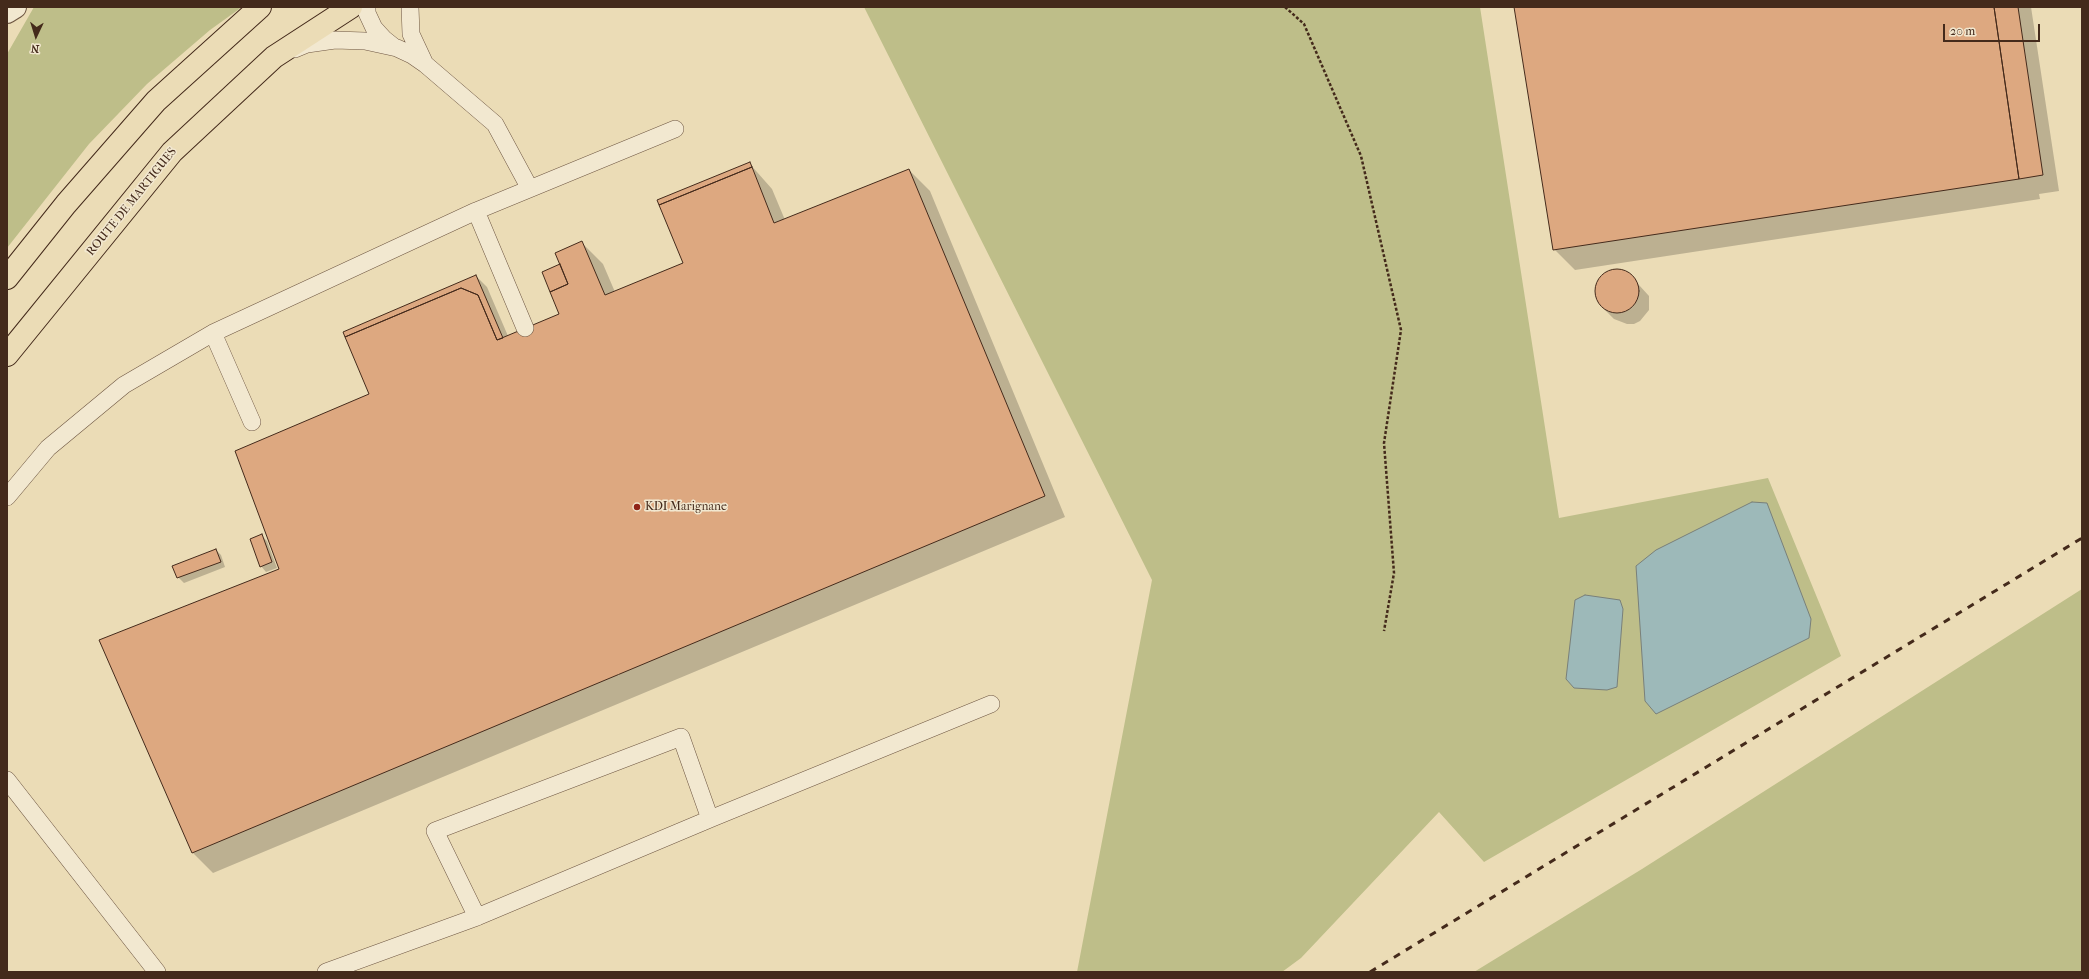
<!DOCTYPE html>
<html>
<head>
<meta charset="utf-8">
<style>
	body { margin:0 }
	#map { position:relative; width:2089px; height:979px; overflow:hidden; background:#ebdcb6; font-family:"IM FELL French Canon",serif }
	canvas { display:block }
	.frame { position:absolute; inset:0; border:8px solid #442a1b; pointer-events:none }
	.north { position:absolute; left:16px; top:16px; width:40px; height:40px; -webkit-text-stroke:3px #f2e8d0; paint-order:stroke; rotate:184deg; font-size:11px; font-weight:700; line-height:16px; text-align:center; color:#442a1b }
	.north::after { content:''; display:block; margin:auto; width:14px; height:18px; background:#442a1b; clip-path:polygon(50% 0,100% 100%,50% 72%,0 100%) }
	.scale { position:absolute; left:1943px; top:24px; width:97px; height:18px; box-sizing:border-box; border:2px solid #442a1b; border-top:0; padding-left:5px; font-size:12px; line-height:14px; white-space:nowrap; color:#442a1b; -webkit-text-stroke:3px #f2e8d0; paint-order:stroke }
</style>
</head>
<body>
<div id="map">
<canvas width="2089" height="979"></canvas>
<div class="frame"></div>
<div class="north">N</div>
<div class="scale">20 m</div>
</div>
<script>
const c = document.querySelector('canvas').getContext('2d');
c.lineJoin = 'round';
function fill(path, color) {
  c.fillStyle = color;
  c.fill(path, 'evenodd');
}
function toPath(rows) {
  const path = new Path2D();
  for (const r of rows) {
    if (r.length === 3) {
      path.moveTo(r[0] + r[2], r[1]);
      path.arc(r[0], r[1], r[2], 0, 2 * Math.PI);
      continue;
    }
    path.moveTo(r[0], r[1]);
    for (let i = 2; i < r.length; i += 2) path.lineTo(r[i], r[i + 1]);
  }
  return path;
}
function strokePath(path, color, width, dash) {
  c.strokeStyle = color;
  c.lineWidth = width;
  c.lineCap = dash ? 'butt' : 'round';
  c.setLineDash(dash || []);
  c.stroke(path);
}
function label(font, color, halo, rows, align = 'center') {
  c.font = font + ' "IM FELL French Canon",serif';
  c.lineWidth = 3;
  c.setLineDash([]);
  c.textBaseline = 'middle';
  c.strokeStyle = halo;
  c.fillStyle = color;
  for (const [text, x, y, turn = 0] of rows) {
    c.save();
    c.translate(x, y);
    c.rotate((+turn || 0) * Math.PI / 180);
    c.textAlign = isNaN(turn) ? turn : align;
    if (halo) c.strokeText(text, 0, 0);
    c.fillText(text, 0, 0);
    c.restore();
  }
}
fill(toPath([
	[34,7,242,7,210,30,147,84,89,144,7,248,7,54],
	[864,7,1480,7,1559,518,1768,478,1841,656,1484,862,1439,812,1301,958,1282,972,1077,972,1152,580],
	[2082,589,2082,972,1474,972,1642,869]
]), '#bebe89');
const water = toPath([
	[1752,502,1767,503,1811,619,1809,638,1656,714,1645,701,1636,566,1656,550,1752,502],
	[1585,595,1620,600,1623,609,1617,687,1607,690,1574,688,1566,679,1575,600,1585,595]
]);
fill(water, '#9db9b9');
strokePath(water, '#79807a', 1);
fill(toPath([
	[1515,7,2031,7,2059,191,2039,194,2040,199,1575,270,1554,249],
	[749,163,772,189,785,220,909,170,930,191,1065,517,213,873,192,852,280,569,370,395,476,276,487,287,508,336,561,315,561,265,582,243,603,264,615,292,684,263],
	[1622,270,1628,273,1649,296,1649,310,1640,321,1634,324,1627,324,1614,319,1602,307,1595,295,1598,281,1608,271],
	[262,536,267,541,277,568,266,572,261,566],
	[216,550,221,555,225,567,184,583,178,577]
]), '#0003');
const building = toPath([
	[1514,7,1994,7,2019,179,1553,250,1514,7],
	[1994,7,2018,7,2043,175,2019,179,1994,7],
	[750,162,752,167,659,205,657,200,750,162],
	[752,167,774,223,909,169,1045,496,192,853,99,640,279,569,235,451,369,394,345,337,461,288,478,295,497,340,559,314,550,292,568,284,555,253,582,241,605,295,683,263,659,205,752,167],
	[560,264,568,284,550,292,542,272,560,264],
	[1617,291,22],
	[476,275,503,338,497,340,478,295,461,288,345,337,343,332,476,275],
	[262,534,272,562,260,567,250,539,262,534],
	[216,549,221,562,177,578,172,566,216,549]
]);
fill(building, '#dda880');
strokePath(building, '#442a1b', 1);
const lane = toPath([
	[367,7,367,13,374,28,384,39,394,47],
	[295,49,307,44,335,40,365,41,397,48,412,55,425,64,411,34,410,7],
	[425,64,495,124,529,187],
	[476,211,525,328],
	[213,333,252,422],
	[7,497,48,448,124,385,213,333,476,211,675,129],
	[7,780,157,972],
	[710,819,991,704],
	[326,972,477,917,710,819,681,737,435,831,477,917]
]);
const street = toPath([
	[7,12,15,7]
]);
const primary = toPath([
	[7,278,66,204,156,101,260,7],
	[7,355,172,152,274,57,351,7]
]);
strokePath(lane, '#6e5642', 18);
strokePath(street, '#6e5642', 24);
strokePath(primary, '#442a1b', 24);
strokePath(toPath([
	[1285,7,1304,24,1361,156,1401,330,1384,443,1394,573,1384,631]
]), '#442a1b', 2.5, [3, 2]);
strokePath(lane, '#f2e8d0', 17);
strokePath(street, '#f2e8d0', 22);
strokePath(primary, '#ebdcb6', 22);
strokePath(toPath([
	[1370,972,2082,538]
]), '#442a1b', 3, [7, 7]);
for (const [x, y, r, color] of [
	[637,507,4,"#8f2418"]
]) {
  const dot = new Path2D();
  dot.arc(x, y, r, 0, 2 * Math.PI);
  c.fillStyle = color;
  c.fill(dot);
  strokePath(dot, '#f2e8d0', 1.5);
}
label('12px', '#442a1b', '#f2e8d0', [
	["ROUTE DE MARTIGUES",132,202,-51]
]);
label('12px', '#442a1b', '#f2e8d0', [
	["KDI Marignane",645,507]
], 'left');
</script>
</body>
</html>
